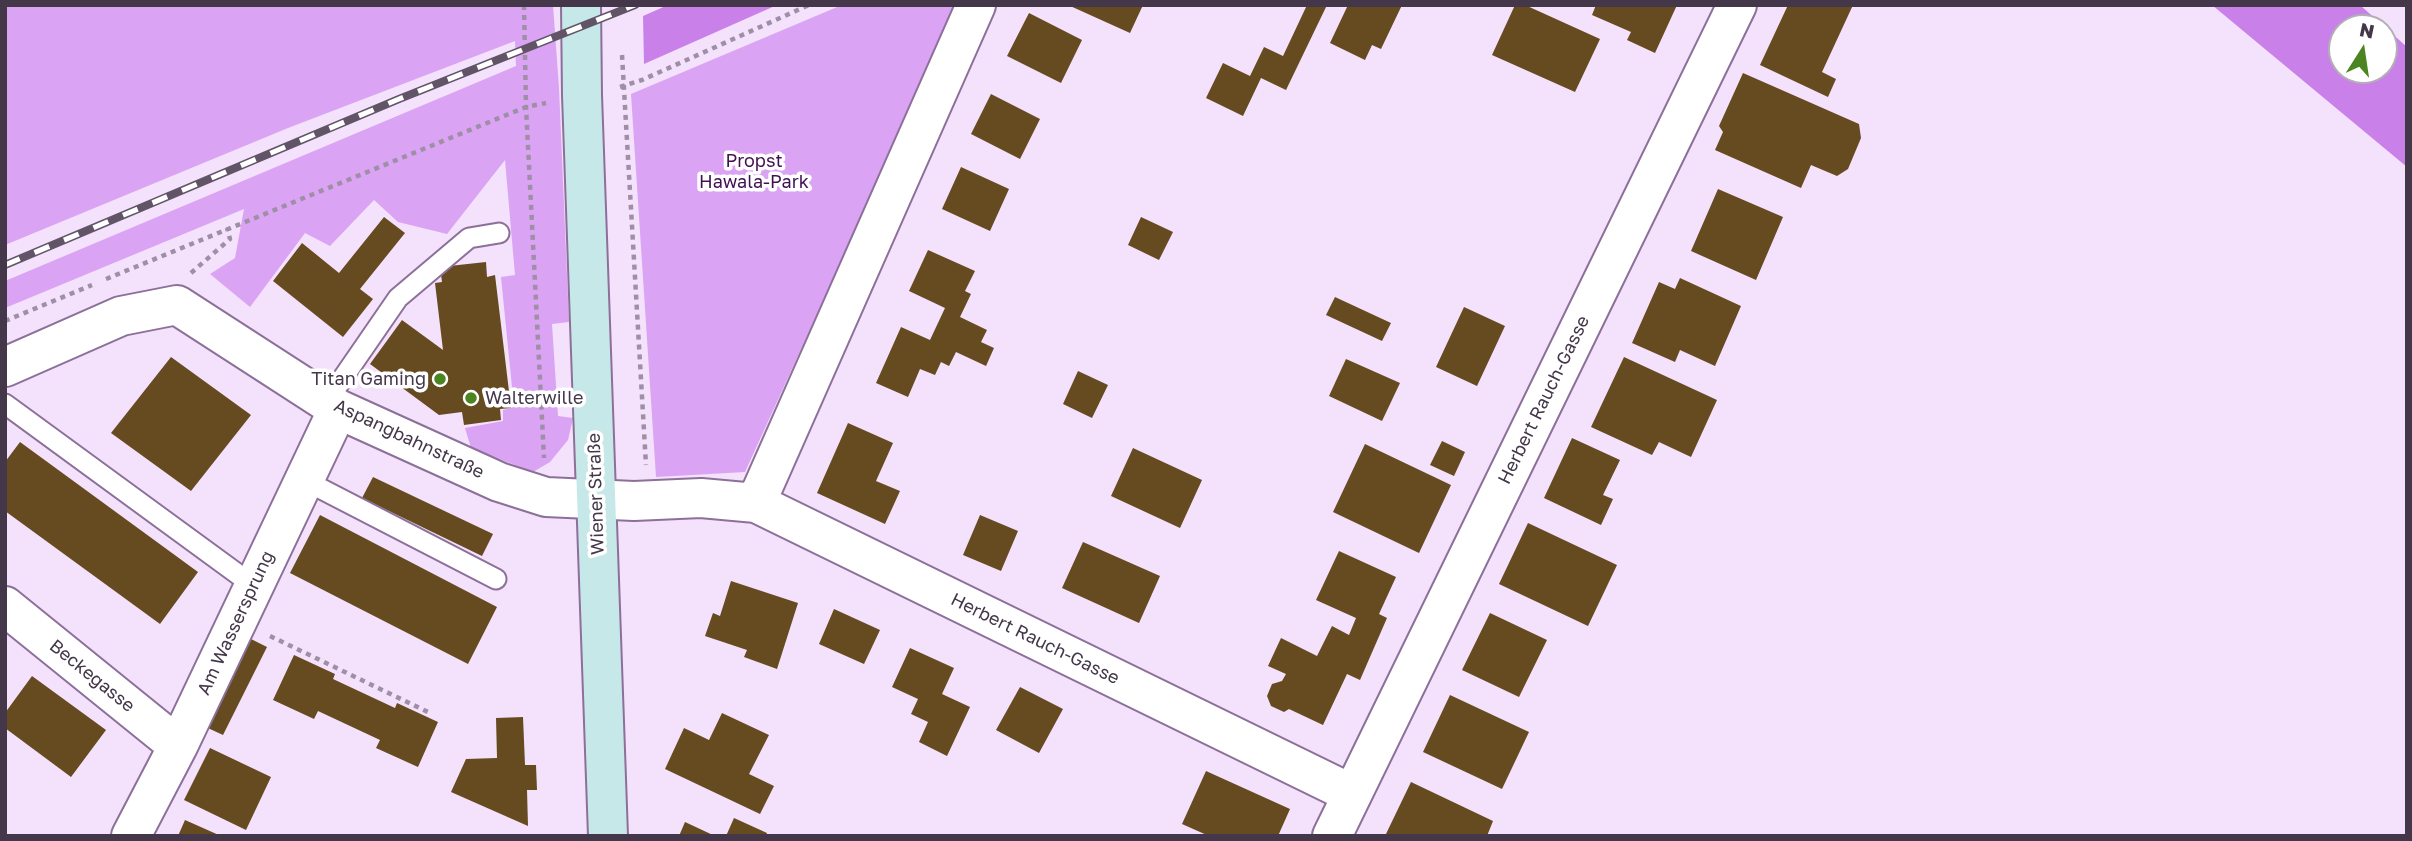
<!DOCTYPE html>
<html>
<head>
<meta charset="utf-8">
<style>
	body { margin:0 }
	#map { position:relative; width:2412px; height:841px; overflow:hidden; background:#f4e1fc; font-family:"Golos Text",sans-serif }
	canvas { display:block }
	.frame { position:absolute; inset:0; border:7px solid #433749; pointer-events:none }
	.north { position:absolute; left:2328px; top:14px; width:70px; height:70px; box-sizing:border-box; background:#fff; border:2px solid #b4afb6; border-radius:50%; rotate:12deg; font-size:19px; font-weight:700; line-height:28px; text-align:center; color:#433749 }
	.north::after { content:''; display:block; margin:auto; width:24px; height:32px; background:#4b8521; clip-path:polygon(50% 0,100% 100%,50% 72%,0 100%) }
</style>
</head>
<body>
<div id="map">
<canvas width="2412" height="841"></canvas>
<div class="frame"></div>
<div class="north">N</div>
</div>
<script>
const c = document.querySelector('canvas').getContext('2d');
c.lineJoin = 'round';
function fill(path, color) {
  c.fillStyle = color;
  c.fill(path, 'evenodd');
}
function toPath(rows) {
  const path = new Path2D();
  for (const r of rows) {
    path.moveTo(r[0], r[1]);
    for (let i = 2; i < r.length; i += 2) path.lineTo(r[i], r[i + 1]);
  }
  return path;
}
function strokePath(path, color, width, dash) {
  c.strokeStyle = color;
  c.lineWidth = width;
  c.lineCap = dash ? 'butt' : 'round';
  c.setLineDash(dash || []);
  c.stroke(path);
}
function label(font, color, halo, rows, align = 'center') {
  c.font = font + ' "Golos Text",sans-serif';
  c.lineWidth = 7;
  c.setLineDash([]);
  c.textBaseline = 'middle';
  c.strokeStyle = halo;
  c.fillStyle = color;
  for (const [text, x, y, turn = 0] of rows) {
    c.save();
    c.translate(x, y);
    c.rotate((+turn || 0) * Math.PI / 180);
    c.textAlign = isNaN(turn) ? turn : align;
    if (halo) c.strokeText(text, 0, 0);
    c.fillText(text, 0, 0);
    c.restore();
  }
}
fill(toPath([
	[5,5,553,5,559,88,569,322,552,324,558,416,573,418,568,440,550,462,533,472,471,448,465,428,503,421,503,410,514,407,501,277,515,275,505,160,447,234,398,222,374,200,330,246,305,233,250,307,210,274,235,258,244,209,5,308,5,281,516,66,515,41,288,128,5,245],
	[842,5,958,5,745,472,656,477,631,94]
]), '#daa3f3');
fill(toPath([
	[668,5,777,5,644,64,643,16],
	[2212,5,2360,5,2407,47,2407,167],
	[2342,28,2384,28,2384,70,2342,70]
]), '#ca80e9');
fill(toPath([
	[1068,5,1143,5,1130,33],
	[1307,5,1327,5,1286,90,1261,78,1243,116,1206,98,1223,63,1250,76,1264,47,1283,56],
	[1348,5,1402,5,1381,49,1372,45,1365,60,1330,43],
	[1515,5,1525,5,1600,39,1575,92,1492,55],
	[1596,5,1677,5,1655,53,1627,40,1631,32,1592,15],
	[1788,5,1853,5,1822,72,1836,79,1828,97,1760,65],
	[1029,13,1082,40,1061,83,1007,56],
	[1743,73,1859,124,1861,138,1848,169,1837,176,1811,165,1801,188,1715,150,1723,132,1719,126],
	[991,94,1040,119,1020,159,971,134],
	[961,167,1009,189,990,231,942,209],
	[1718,189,1783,217,1756,280,1691,251],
	[384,217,405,233,360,289,373,299,343,337,273,281,302,243,339,273],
	[1141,217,1173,232,1159,260,1128,245],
	[928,250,975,271,965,291,971,294,960,317,987,330,981,342,994,348,986,366,956,352,949,366,941,362,935,375,920,369,908,397,876,383,901,327,930,340,945,308,909,291],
	[486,262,487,277,495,275,511,408,500,409,501,420,464,425,462,412,439,415,370,364,402,320,443,350,435,283,442,282,440,267],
	[1680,278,1741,306,1715,366,1680,350,1675,362,1632,343,1659,282,1675,289],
	[1335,297,1391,323,1382,341,1326,315],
	[1464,307,1505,326,1477,386,1436,367],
	[171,357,251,415,191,491,111,433],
	[1624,357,1717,400,1691,457,1659,442,1652,455,1591,427],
	[1346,359,1400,383,1382,421,1329,396],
	[1078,371,1108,385,1092,418,1063,404],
	[848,423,893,443,876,481,900,491,885,524,817,493],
	[1572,438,1620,460,1603,495,1613,499,1601,525,1544,498],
	[1442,441,1465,452,1454,476,1430,465],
	[20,442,198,572,160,624,5,511,5,462],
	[1365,444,1451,485,1419,553,1333,512],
	[1133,448,1202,480,1180,528,1111,496],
	[373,477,493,534,482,556,362,498],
	[320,515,497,607,468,664,290,573],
	[980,515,1018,531,1001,571,963,555],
	[1528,523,1617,565,1588,626,1499,584],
	[1083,542,1160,576,1139,623,1062,588],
	[1339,551,1396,577,1379,614,1387,618,1360,680,1347,674,1323,725,1289,709,1284,712,1271,706,1267,696,1272,684,1282,681,1286,674,1268,666,1281,638,1317,656,1332,626,1349,635,1356,618,1316,600],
	[731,581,798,603,777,669,744,657,747,650,705,636,713,613,720,616],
	[834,609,880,630,864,664,819,644],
	[1490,613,1547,640,1519,697,1462,670],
	[241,634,267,647,223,735,197,723],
	[910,648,954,668,942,694,970,707,947,756,919,742,928,722,911,714,918,699,892,687],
	[294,655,335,674,333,679,395,708,397,703,438,722,418,767,376,748,380,740,318,711,314,719,273,700],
	[32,676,106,730,71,777,5,728,5,713],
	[1020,687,1063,709,1039,753,996,730],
	[1450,695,1529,732,1502,789,1423,752],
	[722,713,769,735,749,774,774,786,760,814,665,769,684,728,709,740],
	[523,717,525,765,536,765,537,790,527,790,528,826,451,792,466,759,497,758,496,718],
	[210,748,271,777,246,830,184,800],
	[1206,771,1290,809,1278,836,1209,836,1182,824],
	[1411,782,1493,821,1487,836,1385,836],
	[734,818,767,833,766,836,726,836],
	[185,820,221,836,178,836],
	[685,822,715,836,679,836]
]), '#664a20');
const lane = toPath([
	[327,401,398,298,469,238,499,233],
	[5,404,254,586],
	[304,480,496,579]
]);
const street = toPath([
	[5,367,121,316,177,305,338,409,499,482,546,497,634,501,701,498,756,503,1352,794],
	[756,503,976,5],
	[5,606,178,746],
	[131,836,178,746,338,409],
	[1332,836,1737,5]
]);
const secondary = toPath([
	[581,5,582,95,608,836]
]);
strokePath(lane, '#8c7099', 23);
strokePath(street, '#8c7099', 42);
strokePath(secondary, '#8c7099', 42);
strokePath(toPath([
	[524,5,526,107,544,458],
	[622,55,646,465],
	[620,87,642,80,809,5],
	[191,273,230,239,227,228],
	[106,279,526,107,546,103],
	[5,321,92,285],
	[270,636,428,712]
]), '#9f8fa6', 4.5, [5, 5]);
strokePath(lane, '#fff', 19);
strokePath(street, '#fff', 38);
strokePath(secondary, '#c7e8e8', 38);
const rail = toPath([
	[5,265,399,99,635,5]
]);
strokePath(rail, '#615467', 8);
strokePath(rail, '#fff', 5, [16]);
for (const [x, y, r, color] of [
	[440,379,7,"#4b8521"],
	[471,398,7,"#4b8521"]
]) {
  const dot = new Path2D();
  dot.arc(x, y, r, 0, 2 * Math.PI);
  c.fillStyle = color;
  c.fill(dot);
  strokePath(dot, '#fff', 2.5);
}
label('18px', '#411152', '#fff', [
	["Propst",754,161],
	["Hawala-Park",754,182]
]);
label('18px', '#433749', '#fff', [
	["Titan Gaming",426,379],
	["Walterwille",485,398,"left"]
], 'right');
label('18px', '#433749', '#fff', [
	["Herbert Rauch-Gasse",1544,400,-64],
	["Aspangbahnstraße",409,439,25],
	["Wiener Straße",596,494,-92],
	["Am Wassersprung",236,623,-65],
	["Herbert Rauch-Gasse",1035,639,26],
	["Beckegasse",92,676,39]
]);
</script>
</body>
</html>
